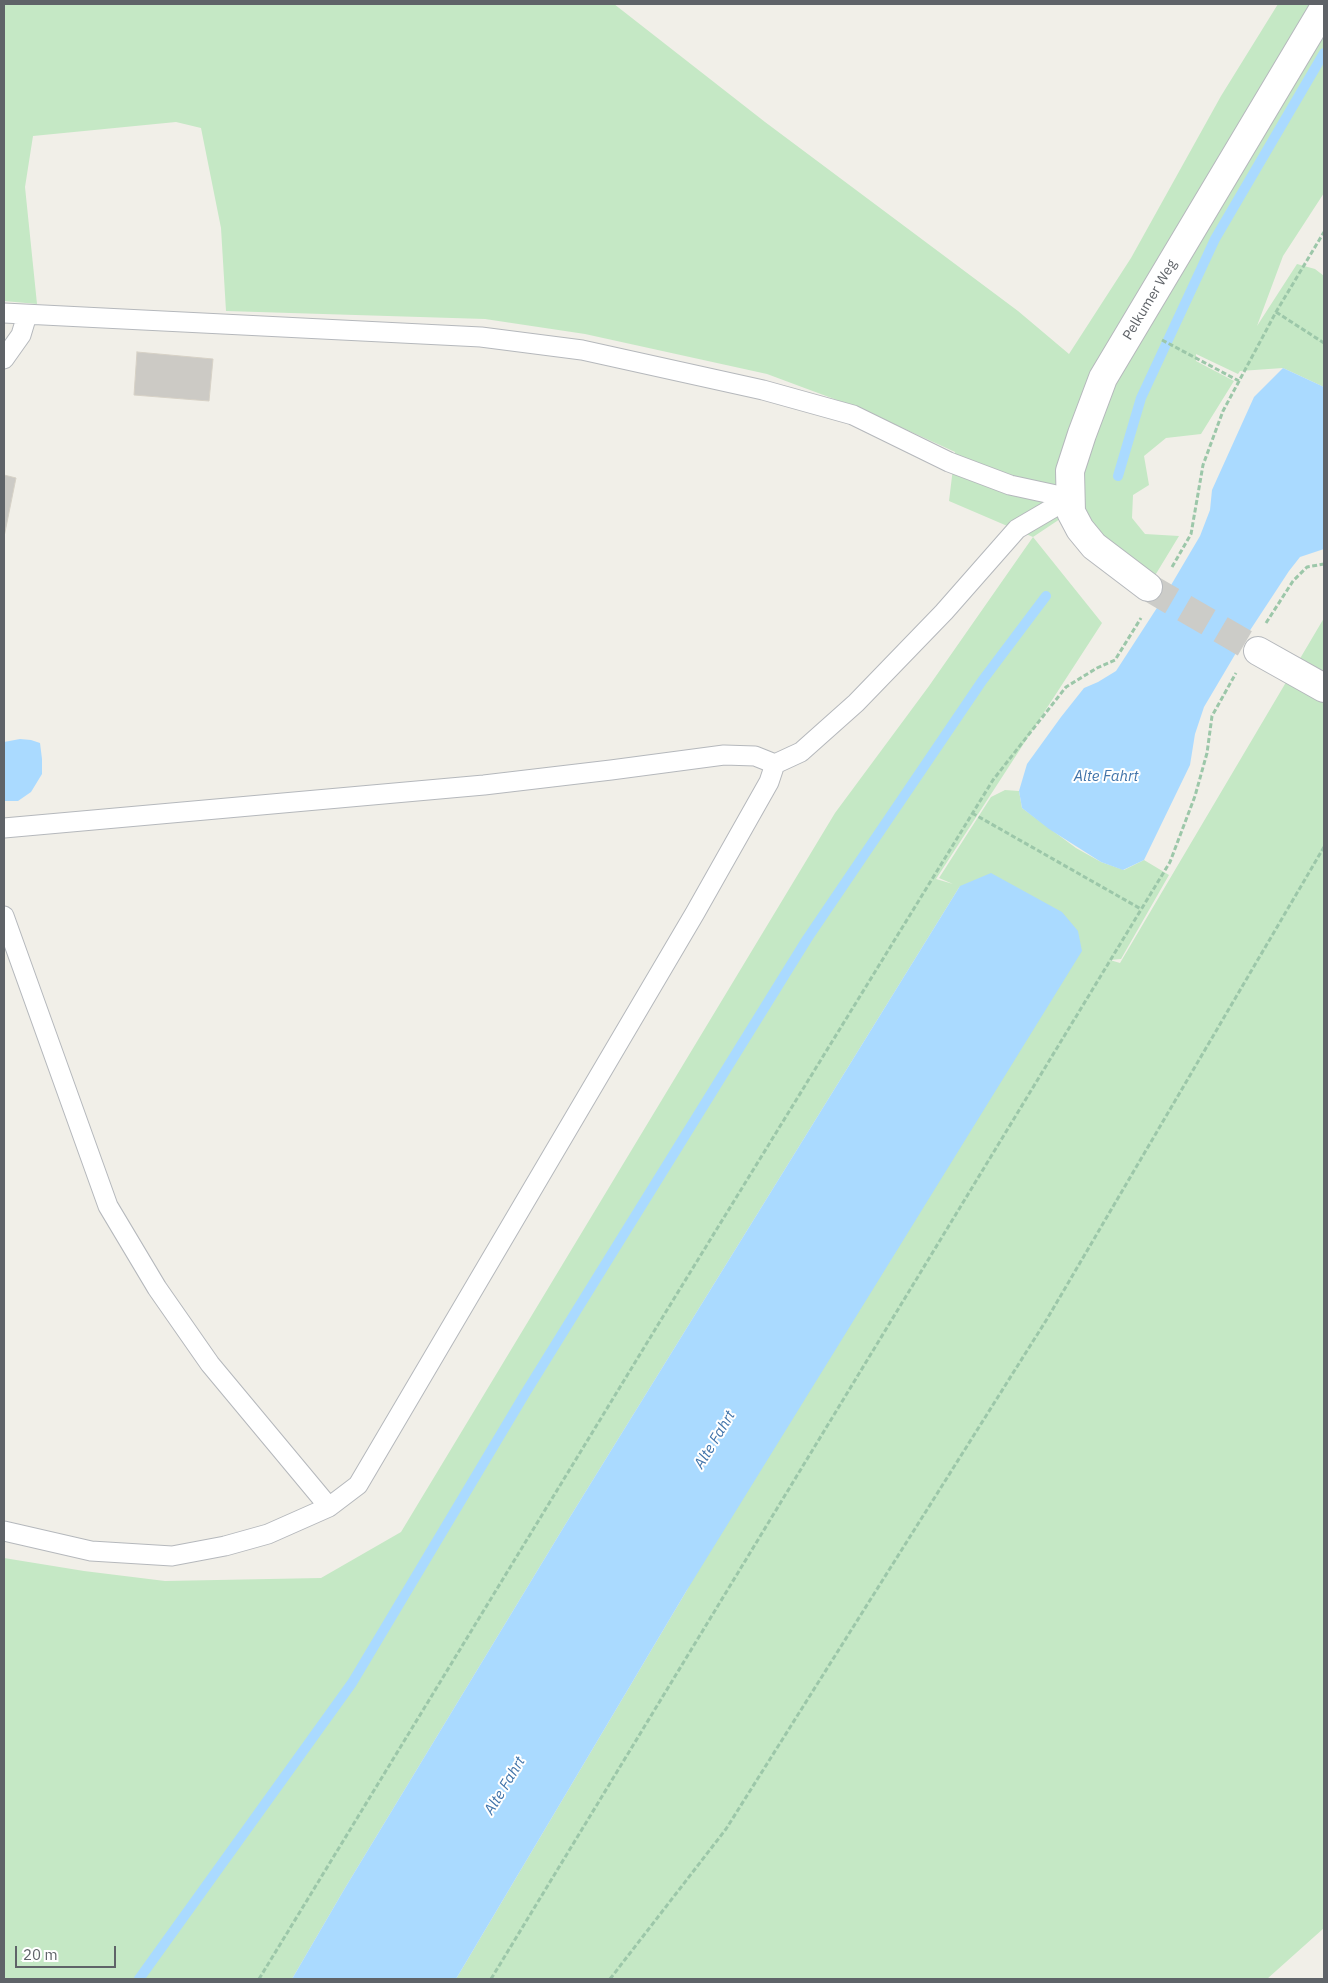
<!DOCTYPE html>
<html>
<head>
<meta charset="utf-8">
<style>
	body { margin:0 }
	#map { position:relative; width:1328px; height:1983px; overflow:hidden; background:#f1efe8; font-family:"IBM Plex Sans",sans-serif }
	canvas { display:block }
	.frame { position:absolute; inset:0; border:5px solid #5f6368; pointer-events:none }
	.scale { position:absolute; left:15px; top:1946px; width:101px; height:22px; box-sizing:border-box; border:2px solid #5f6368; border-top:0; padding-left:6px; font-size:15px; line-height:18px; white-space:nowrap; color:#5f6368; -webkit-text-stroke:4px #fff; paint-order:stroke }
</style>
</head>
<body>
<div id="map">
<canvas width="1328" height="1983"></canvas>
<div class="frame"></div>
<div class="scale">20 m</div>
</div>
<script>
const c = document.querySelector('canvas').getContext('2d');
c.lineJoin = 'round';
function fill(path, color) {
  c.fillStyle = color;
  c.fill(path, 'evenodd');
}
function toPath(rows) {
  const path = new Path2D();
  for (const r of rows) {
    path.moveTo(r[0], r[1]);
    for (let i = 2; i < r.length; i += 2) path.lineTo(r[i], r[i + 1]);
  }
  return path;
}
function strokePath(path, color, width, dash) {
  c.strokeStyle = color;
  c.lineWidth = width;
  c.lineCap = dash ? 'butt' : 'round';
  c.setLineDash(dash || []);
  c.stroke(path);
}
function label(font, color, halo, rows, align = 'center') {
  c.font = font + ' "IBM Plex Sans",sans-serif';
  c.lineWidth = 4;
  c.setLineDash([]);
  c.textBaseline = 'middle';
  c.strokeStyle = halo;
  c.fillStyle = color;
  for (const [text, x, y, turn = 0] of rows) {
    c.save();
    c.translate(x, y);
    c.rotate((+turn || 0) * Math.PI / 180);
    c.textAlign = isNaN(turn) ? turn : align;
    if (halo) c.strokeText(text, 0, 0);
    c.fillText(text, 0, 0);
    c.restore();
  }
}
fill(toPath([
	[4,4,614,4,765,122,1018,311,1069,354,1131,258,1221,96,1278,4,1322,4,1134,322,1069,513,1033,537,1102,623,936,879,953,884,939,878,991,797,1005,790,1019,791,1022,808,1076,848,1101,862,1124,870,1144,860,1169,875,1121,959,1110,960,1120,963,1324,618,1324,1928,1267,1979,456,1979,687,1590,960,886,565,1525,345,1888,292,1979,4,1979,4,1558,84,1571,165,1581,321,1578,401,1532,835,813,929,686,1033,537,949,501,955,452,861,409,767,374,585,334,485,319,226,311,221,228,201,128,176,122,33,136,25,187,37,304,4,301],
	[1324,10,1324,193,1283,256,1257,326,1297,264,1315,269,1324,276,1324,387,1283,368,1240,371,1238,374,1196,354,1196,361,1234,381,1201,434,1166,438,1144,456,1149,485,1133,495,1132,518,1145,534,1179,536,1148,587,1123,567,1072,498,1084,434]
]), '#c5e8c5');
fill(toPath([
	[1283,368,1324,387,1324,549,1300,557,1289,571,1243,641,1204,707,1195,734,1190,765,1144,860,1123,870,1101,862,1049,829,1022,808,1019,791,1027,764,1061,717,1084,688,1098,682,1116,671,1164,597,1200,536,1210,510,1212,490,1254,397],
	[20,739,31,740,40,743,42,759,42,774,31,792,18,801,4,801,4,742],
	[991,873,1062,912,1078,931,1082,951,687,1590,456,1979,292,1979,345,1888,565,1525,960,886]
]), '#aadaff');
strokePath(toPath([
	[1118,476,1141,398,1215,239,1324,53],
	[139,1979,352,1683,526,1392,807,939,982,681,1046,596]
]), '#aadaff', 10);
const building = toPath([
	[137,352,213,359,209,401,134,395,137,352],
	[4,475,16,478,4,537,4,475]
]);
fill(building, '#cccac5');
strokePath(building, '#d6d1c6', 1);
strokePath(toPath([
	[1148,587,1258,651]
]), '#ccccc8', 28, [28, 14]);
const lane = toPath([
	[4,313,481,337,582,350,763,390,853,415,949,462,1010,485,1070,498],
	[4,359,21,335,27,315],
	[4,828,484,785,611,770,724,755,755,756,775,764],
	[4,916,108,1206,157,1288,210,1364,329,1507],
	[4,1531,91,1551,172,1556,225,1546,268,1534,329,1507,358,1485,695,913,769,782,775,764,801,752,856,703,944,612,1017,529,1070,498]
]);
const street = toPath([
	[1148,587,1094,546,1080,529,1071,512,1070,471,1082,434,1103,378,1324,8],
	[1258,651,1324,688]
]);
strokePath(lane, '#b5b8bc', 21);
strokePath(street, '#b5b8bc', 30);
strokePath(toPath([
	[1276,312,1324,343],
	[1162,340,1239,381],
	[1172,567,1191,534,1203,465,1223,411,1276,312,1324,232],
	[1266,623,1293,581,1307,567,1324,564],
	[972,813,1141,909],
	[259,1979,667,1310,993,780,1066,687,1097,668,1115,660,1141,618],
	[491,1979,1170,862,1195,796,1207,753,1212,716,1236,673],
	[610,1979,726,1829,1047,1319,1324,847]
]), '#9cc7a9', 3, [5, 2.5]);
strokePath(lane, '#fff', 19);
strokePath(street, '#fff', 28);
label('14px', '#5f6368', '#fff', [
	["Pelkumer Weg",1150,300,-59]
]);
label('italic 15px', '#4174aa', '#fff', [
	["Alte Fahrt",1106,777],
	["Alte Fahrt",715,1440,-59],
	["Alte Fahrt",505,1786,-59]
]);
</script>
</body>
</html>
